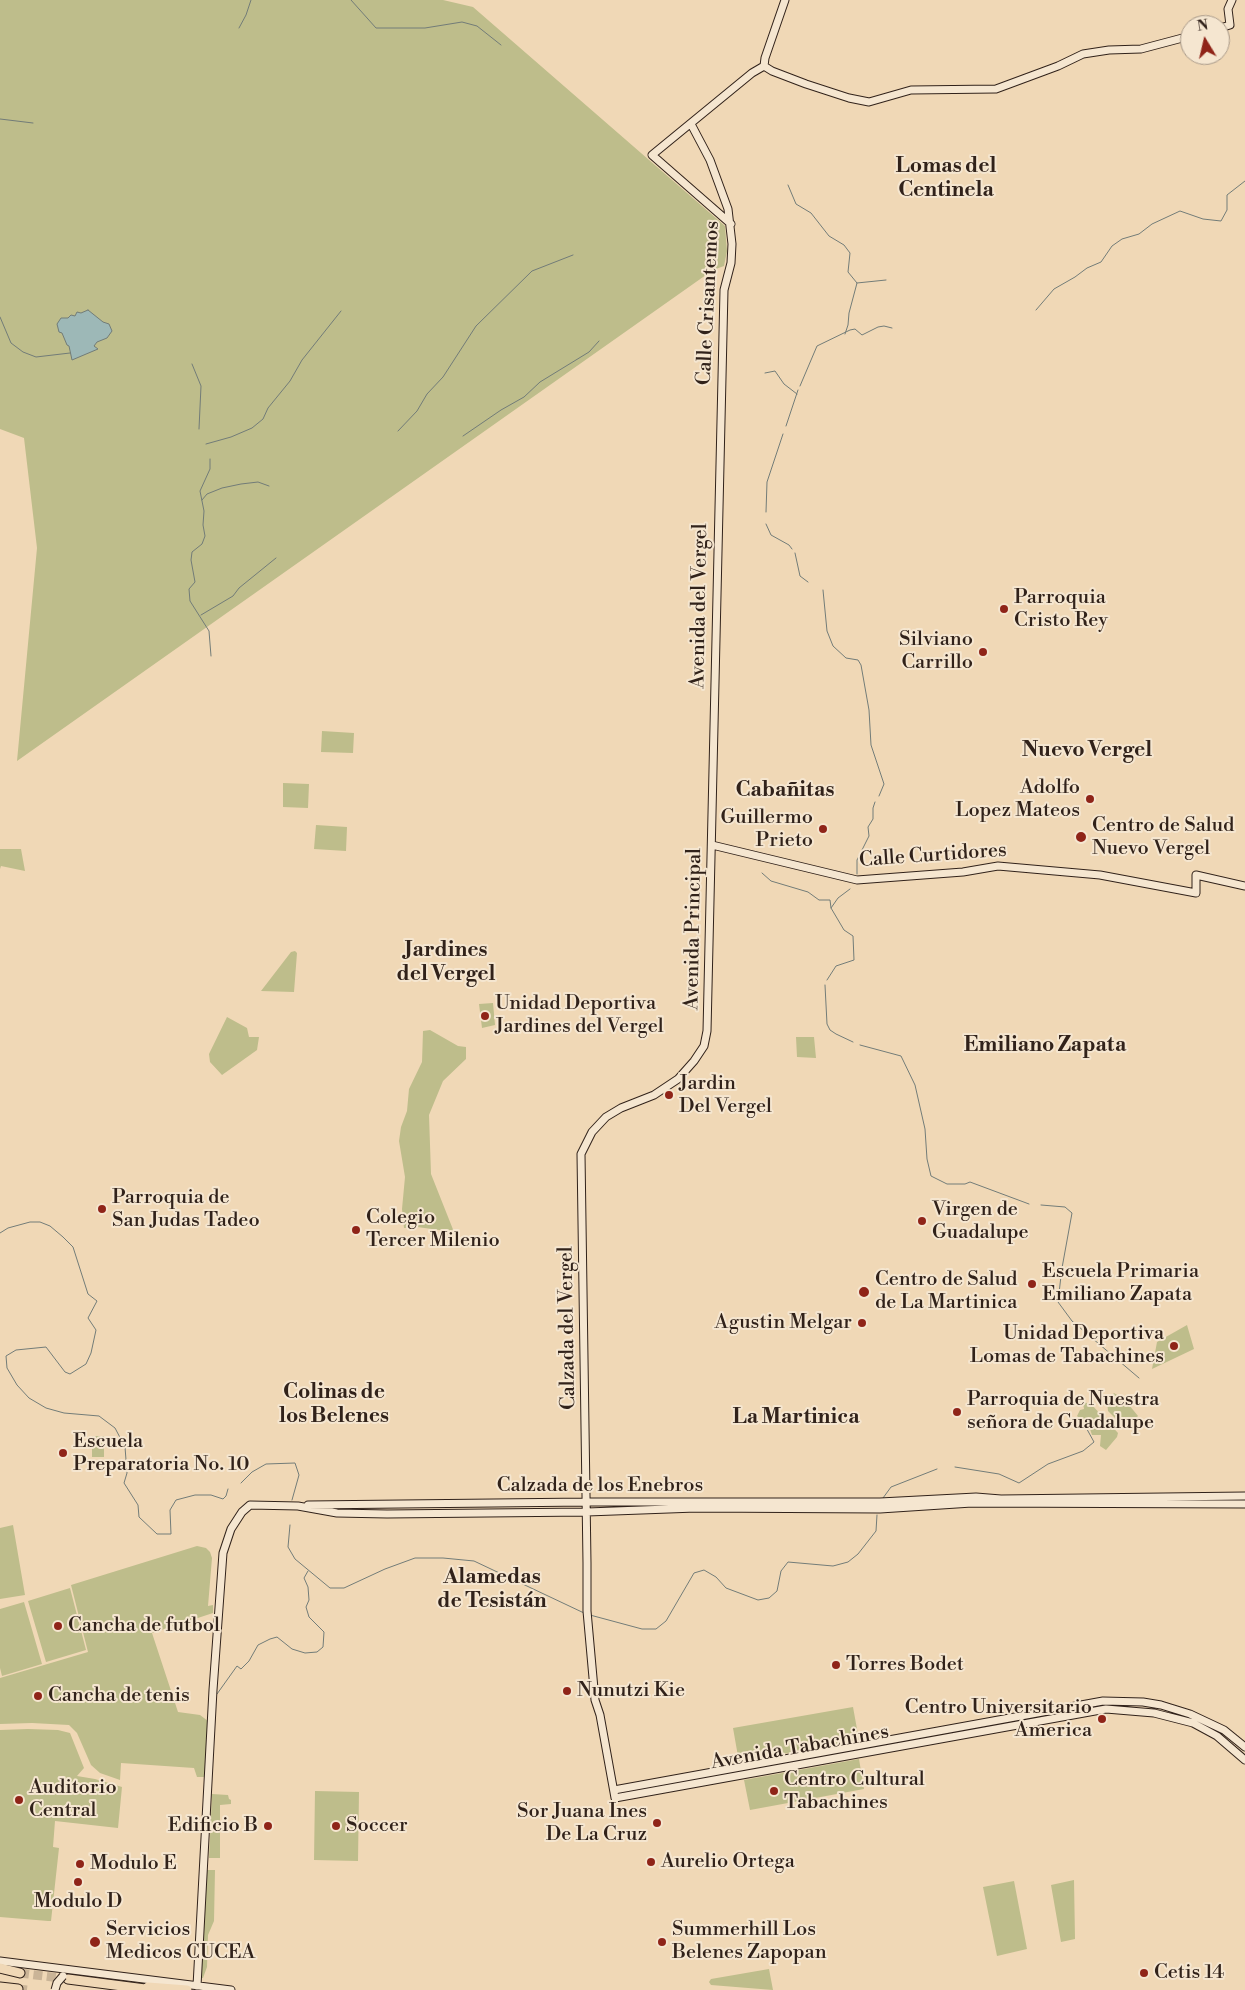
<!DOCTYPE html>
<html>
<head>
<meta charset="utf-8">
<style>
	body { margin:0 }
	#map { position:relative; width:1245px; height:1990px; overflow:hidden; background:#f0d8b6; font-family:"Libre Bodoni",serif }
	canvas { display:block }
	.north { position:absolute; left:1180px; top:15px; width:50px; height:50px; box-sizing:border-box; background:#f5e6d0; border:1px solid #a79887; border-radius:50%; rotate:351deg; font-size:14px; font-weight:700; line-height:20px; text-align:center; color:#31221a }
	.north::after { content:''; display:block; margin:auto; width:18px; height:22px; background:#8f2418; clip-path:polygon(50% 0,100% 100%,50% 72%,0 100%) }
</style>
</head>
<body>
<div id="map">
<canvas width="1245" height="1990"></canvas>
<div class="north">N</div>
</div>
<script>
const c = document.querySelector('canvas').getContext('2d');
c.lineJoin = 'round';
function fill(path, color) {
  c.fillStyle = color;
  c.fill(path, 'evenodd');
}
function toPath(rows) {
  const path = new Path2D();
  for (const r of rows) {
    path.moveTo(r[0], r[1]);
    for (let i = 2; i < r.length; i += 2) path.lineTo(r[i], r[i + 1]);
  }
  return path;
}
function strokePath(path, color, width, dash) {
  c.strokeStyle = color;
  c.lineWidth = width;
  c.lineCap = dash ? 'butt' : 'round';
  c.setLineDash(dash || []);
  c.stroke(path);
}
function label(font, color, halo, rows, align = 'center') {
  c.font = font + ' "Libre Bodoni",serif';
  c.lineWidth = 4;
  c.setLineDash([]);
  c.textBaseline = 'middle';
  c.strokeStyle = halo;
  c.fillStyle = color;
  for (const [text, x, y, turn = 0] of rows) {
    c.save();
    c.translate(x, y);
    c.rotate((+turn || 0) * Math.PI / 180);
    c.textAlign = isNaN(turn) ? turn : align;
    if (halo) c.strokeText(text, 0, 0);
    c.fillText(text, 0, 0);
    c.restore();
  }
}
fill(toPath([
	[0,0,443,0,473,7,725,226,727,251,724,266,713,270,17,761,37,548,24,438,0,429],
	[322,731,354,733,353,753,321,752],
	[283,783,309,784,308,808,283,807],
	[316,825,347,827,346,851,314,849],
	[0,849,21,849,25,871,1,866,0,869],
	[295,951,297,953,294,992,261,991,291,952],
	[493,1003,495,1025,482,1028,479,1004],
	[227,1017,247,1028,249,1037,259,1037,257,1050,222,1075,210,1062,209,1054],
	[430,1030,458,1046,466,1047,466,1059,443,1081,429,1115,431,1174,454,1232,417,1227,404,1228,402,1209,405,1177,399,1141,401,1127,407,1111,409,1089,422,1062,423,1031],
	[796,1037,814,1037,816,1058,797,1057],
	[1187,1325,1194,1349,1152,1369,1157,1342],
	[1114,1393,1125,1400,1138,1416,1127,1427,1124,1427,1108,1411,1107,1401],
	[1083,1402,1091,1404,1118,1433,1117,1437,1106,1450,1100,1446,1101,1435,1092,1435,1089,1426,1077,1416,1080,1410,1084,1409],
	[92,1436,104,1436,104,1457,92,1457],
	[13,1525,25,1595,0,1599,0,1528],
	[197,1546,206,1548,210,1552,212,1558,208,1606,213,1605,213,1613,152,1633,178,1712,200,1715,208,1721,205,1777,197,1777,194,1768,121,1763,120,1780,100,1773,91,1765,77,1733,69,1725,32,1723,0,1724,0,1678,88,1652,71,1585],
	[70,1588,86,1650,46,1662,28,1601],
	[24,1602,42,1664,2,1676,0,1668,0,1609],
	[853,1707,859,1740,739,1762,733,1728],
	[28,1729,58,1730,70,1733,84,1768,77,1776,95,1779,122,1787,118,1828,55,1821,53,1847,59,1848,51,1921,48,1921,0,1917,0,1730],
	[859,1759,864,1789,750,1810,744,1780],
	[315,1791,359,1792,358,1861,314,1860],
	[212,1794,228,1795,229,1799,231,1800,231,1804,220,1805,220,1858,209,1858],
	[207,1870,215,1870,214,1921,208,1935,207,1967,203,1978,201,1978],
	[1074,1880,1075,1939,1061,1942,1051,1885],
	[1014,1881,1027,1949,997,1956,983,1887],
	[769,1969,773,1990,711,1985,709,1982,711,1979]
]), '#bebd8b');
const water = toPath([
	[88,310,103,322,109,324,112,331,107,338,97,342,94,346,98,349,72,360,69,346,67,345,62,333,59,332,57,324,61,318,68,318,71,315,75,316,77,312,81,313,88,310]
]);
fill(water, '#9db8b7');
strokePath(water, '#727c78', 1);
strokePath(toPath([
	[351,0,376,28,425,28,462,22,477,26,501,45],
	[239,28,246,15,251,0],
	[0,119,33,123],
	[788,185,796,204,811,213,829,236,844,245,850,253,848,272,857,283,849,313,848,325,845,334],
	[857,283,886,280],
	[1036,310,1054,289,1075,277,1087,268,1101,262,1112,246,1122,239,1139,234,1152,224,1180,211,1203,219,1221,221,1227,210,1227,195,1245,181],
	[0,317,11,343,23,352,36,357,70,353],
	[192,364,201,386,199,429],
	[765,373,775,371,784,384,797,394],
	[800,386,817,346,850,330,855,329,862,335,878,327,884,326,892,328],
	[786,426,798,390],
	[398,431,417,411,427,394,443,377,476,326,532,271,573,255],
	[463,436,501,410,524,397,540,382,589,352,599,341],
	[206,444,231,437,252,428,263,419,268,408,290,381,302,360,341,311],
	[210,459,210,469,200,491,204,511,203,525,205,536,202,544,192,552,191,560,195,582,189,589,190,601,209,631,211,656],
	[202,500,207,494,222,488,241,484,258,482,269,486],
	[766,512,767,482,783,434],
	[766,524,771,535,789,545,792,549],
	[795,553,800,576,808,582],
	[823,590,827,631,833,646,846,658,858,660,861,665,869,710,871,745,884,784,879,796],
	[201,615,233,596,239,588,276,558],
	[762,873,771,881,808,892,819,900,830,900,831,908],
	[857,874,857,860,869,836,868,827,873,819,873,808,875,802],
	[827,980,836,966,854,960,853,936,844,930,831,908,838,898,850,889],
	[825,985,827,1024,830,1030,836,1034,853,1042],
	[860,1045,901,1056,915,1085,925,1129,927,1159,931,1176,947,1184,965,1184,970,1182,1029,1204],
	[1041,1205,1065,1207,1072,1213,1062,1268],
	[0,1233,8,1228,30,1222,40,1222,50,1226,63,1237,73,1247,88,1294,97,1301,88,1318,96,1330,91,1353,86,1364,70,1374,65,1372,46,1347,16,1350,6,1356,7,1368,17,1385,29,1398,46,1408,64,1413,99,1416,115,1428,125,1447,127,1473,124,1483,138,1505,139,1517,157,1534,171,1534,170,1510,176,1500,195,1495,211,1495,223,1499,226,1496,228,1489],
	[1061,1276,1058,1302,1072,1321,1139,1378],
	[955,1467,999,1474,1019,1483,1048,1464,1083,1451,1094,1442,1083,1422],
	[241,1483,252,1472,266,1464,295,1463,299,1475,292,1500],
	[883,1498,891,1487,937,1469],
	[290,1525,288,1547,295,1559,330,1588,344,1588,385,1569,415,1558,443,1558,474,1561,584,1613],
	[590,1615,642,1629,656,1629,666,1621,694,1573,704,1570,716,1577,726,1588,758,1600,769,1598,777,1591,781,1571,788,1562,833,1566,848,1562,858,1554,876,1531,877,1515],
	[217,1694,237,1666,241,1669,249,1661,258,1645,270,1639,277,1637,292,1649,305,1653,317,1652,323,1647,324,1632,309,1617,306,1607,309,1600,308,1587,304,1578,308,1571]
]), '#727c78', 1);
strokePath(toPath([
	[20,1973,68,1979],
	[18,1989,27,1990]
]), '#cab497', 9, [9, 4.5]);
const secondary = toPath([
	[1220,28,1230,25,1228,9,1232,0],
	[764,66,772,71,806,84,849,98,869,102,911,90,996,89,1058,66,1083,54,1109,50,1141,49,1190,36],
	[764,66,765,58,785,0],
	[691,124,710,160,728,209,732,244,731,263,724,290,707,1031,704,1046,694,1061,678,1079,654,1095,621,1108,606,1117,592,1132,581,1154,587,1563,587,1611,595,1700,600,1715,615,1798,1106,1709,1154,1713,1193,1723,1217,1736,1245,1760],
	[731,224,652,155,752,73,764,66],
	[712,845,857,880,963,872,998,866,1100,875,1196,893,1196,875,1245,886],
	[308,1505,587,1502,880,1502,976,1497,1001,1499,1245,1496],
	[614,1790,1103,1701,1143,1702,1161,1705,1190,1714,1224,1730,1245,1747],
	[0,1961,231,1990],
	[197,1986,213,1690,223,1553,231,1529,242,1512,250,1505,298,1506,337,1513,387,1514,587,1512,696,1508,880,1509,972,1503,1245,1504]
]);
const highway = toPath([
	[0,1968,20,1973],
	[68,1979,153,1990],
	[0,1987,18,1989],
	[148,1987,187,1990]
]);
strokePath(secondary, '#31221a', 9);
strokePath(highway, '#31221a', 11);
strokePath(secondary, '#f5e6d0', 7);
strokePath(highway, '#f0d8b6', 9);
const secondaryBridge = toPath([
	[55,1990,57,1983,63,1976]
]);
strokePath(secondaryBridge, '#31221a', 9, []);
strokePath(secondaryBridge, '#f5e6d0', 7);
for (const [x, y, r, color] of [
	[1004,609,5,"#8f2418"],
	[983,652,5,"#8f2418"],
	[1090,799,5,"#8f2418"],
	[823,829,5,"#8f2418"],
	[1081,837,6,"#8f2418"],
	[485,1016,5,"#8f2418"],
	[669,1095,5,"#8f2418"],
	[102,1209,5,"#8f2418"],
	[922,1221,5,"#8f2418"],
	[356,1230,5,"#8f2418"],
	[1032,1284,5,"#8f2418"],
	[864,1292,6,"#8f2418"],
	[862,1323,5,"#8f2418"],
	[1174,1346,5,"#8f2418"],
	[957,1412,5,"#8f2418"],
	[63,1453,5,"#8f2418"],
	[58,1626,5,"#8f2418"],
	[836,1665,5,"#8f2418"],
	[567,1691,5,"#8f2418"],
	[38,1696,5,"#8f2418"],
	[1102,1719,5,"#8f2418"],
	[774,1791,5,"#8f2418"],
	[19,1800,5,"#8f2418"],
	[657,1823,5,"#8f2418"],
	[268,1826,5,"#8f2418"],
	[336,1826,5,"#8f2418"],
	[651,1862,5,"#8f2418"],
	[80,1864,5,"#8f2418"],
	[78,1882,5,"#8f2418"],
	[95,1942,6,"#8f2418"],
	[662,1942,5,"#8f2418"],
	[1144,1973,5,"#8f2418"]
]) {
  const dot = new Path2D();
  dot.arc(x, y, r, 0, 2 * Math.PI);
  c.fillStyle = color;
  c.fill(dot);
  strokePath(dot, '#f5e6d0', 2);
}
label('20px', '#31221a', '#f5e6d0', [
	["Calle Crisantemos",709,303,-87],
	["Avenida del Vergel",700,606,-89],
	["Calle Curtidores",933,856,-4],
	["Avenida Principal",694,929,-89],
	["Calzada del Vergel",568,1328,-91],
	["Calzada de los Enebros",600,1486],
	["Avenida Tabachines",800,1748,-10]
]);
label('20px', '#31221a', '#f5e6d0', [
	["Parroquia",1014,598],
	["Cristo Rey",1014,621],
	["Silviano",973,640,"right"],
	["Carrillo",973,663,"right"],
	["Adolfo",1080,788,"right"],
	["Lopez Mateos",1080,811,"right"],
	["Guillermo",813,818,"right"],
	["Prieto",813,841,"right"],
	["Centro de Salud",1092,826],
	["Nuevo Vergel",1092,849],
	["Unidad Deportiva",495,1004],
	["Jardines del Vergel",495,1027],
	["Jardin",679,1084],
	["Del Vergel",679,1107],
	["Parroquia de",112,1198],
	["San Judas Tadeo",112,1221],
	["Virgen de",932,1210],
	["Guadalupe",932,1233],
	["Colegio",366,1218],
	["Tercer Milenio",366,1241],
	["Escuela Primaria",1042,1272],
	["Emiliano Zapata",1042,1295],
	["Centro de Salud",875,1280],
	["de La Martinica",875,1303],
	["Agustin Melgar",852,1323,"right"],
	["Unidad Deportiva",1164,1334,"right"],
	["Lomas de Tabachines",1164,1357,"right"],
	["Parroquia de Nuestra",967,1400],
	["señora de Guadalupe",967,1423],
	["Escuela",73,1442],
	["Preparatoria No. 10",73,1465],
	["Cancha de futbol",68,1626],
	["Torres Bodet",846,1665],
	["Nunutzi Kie",577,1691],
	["Cancha de tenis",48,1696],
	["Centro Universitario",1092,1708,"right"],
	["America",1092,1731,"right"],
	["Centro Cultural",784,1780],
	["Tabachines",784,1803],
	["Auditorio",29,1788],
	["Central",29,1811],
	["Sor Juana Ines",647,1812,"right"],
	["De La Cruz",647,1835,"right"],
	["Edificio B",258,1826,"right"],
	["Soccer",346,1826],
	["Aurelio Ortega",661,1862],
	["Modulo E",90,1864],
	["Modulo D",78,1902,"center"],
	["Servicios",106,1930],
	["Medicos CUCEA",106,1953],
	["Summerhill Los",672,1930],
	["Belenes Zapopan",672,1953],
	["Cetis 14",1154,1973]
], 'left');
label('bold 21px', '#31221a', '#f5e6d0', [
	["Lomas del",946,167],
	["Centinela",946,191],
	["Nuevo Vergel",1087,751],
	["Cabañitas",785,791],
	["Jardines",446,951],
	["del Vergel",446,975],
	["Emiliano Zapata",1045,1046],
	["Colinas de",334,1393],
	["los Belenes",334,1417],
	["La Martinica",796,1418],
	["Alamedas",492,1578],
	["de Tesistán",492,1602]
]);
</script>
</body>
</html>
